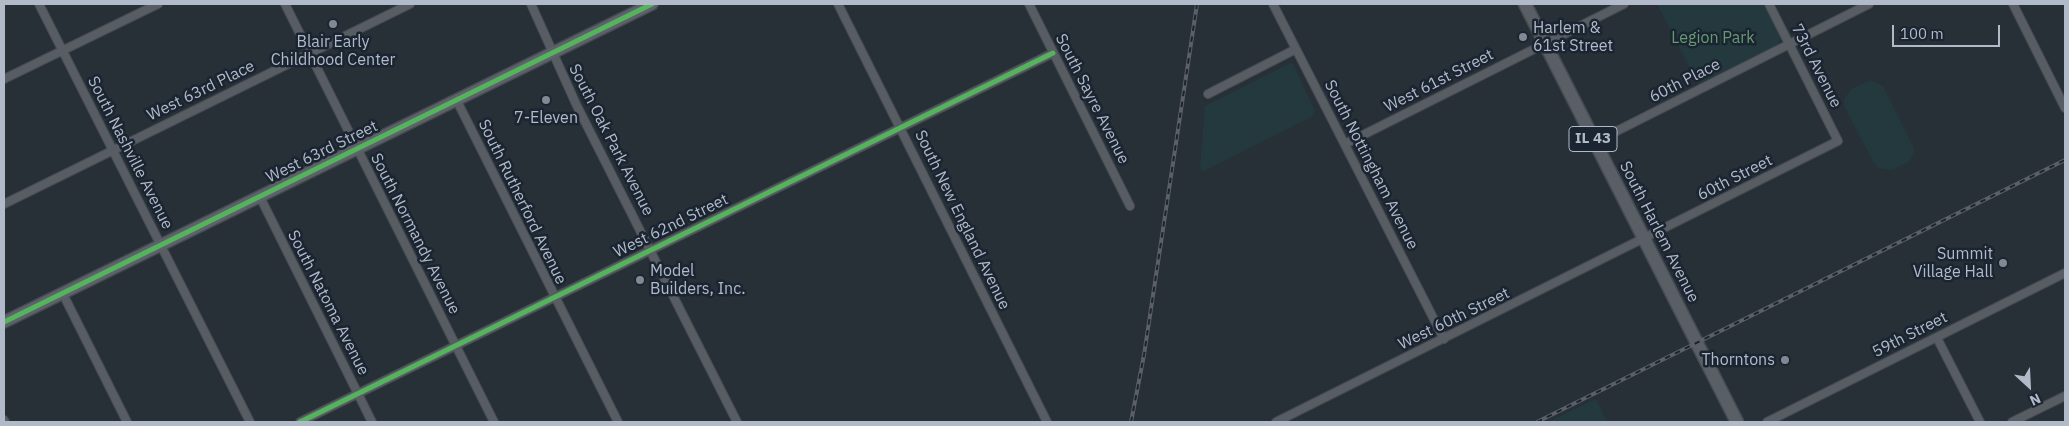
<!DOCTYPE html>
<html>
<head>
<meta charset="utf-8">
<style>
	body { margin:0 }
	#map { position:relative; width:2069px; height:426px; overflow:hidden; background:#272f37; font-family:"IBM Plex Sans",sans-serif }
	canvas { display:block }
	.frame { position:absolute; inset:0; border:5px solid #b1bac8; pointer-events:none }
	.north { position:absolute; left:2004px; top:361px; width:50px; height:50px; -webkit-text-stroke:4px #1b2532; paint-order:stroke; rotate:155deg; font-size:14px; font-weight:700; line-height:20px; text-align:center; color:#b1bac8 }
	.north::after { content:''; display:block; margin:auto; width:18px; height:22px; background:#b1bac8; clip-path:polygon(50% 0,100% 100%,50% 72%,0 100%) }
	.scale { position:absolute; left:1892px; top:25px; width:108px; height:22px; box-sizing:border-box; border:2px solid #b1bac8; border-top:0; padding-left:6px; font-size:15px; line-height:18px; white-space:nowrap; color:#b1bac8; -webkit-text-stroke:4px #1b2532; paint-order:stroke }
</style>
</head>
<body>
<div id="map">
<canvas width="2069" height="426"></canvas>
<div class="frame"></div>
<div class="north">N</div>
<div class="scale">100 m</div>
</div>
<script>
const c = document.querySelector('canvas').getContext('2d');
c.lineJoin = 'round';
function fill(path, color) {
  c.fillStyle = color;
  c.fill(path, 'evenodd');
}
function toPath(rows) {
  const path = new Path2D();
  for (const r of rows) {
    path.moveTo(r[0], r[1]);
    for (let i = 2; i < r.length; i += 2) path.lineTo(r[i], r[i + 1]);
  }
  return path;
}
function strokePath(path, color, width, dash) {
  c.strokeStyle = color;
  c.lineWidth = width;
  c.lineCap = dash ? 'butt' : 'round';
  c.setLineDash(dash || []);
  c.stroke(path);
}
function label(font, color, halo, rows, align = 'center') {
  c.font = font + ' "IBM Plex Sans",sans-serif';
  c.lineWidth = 5;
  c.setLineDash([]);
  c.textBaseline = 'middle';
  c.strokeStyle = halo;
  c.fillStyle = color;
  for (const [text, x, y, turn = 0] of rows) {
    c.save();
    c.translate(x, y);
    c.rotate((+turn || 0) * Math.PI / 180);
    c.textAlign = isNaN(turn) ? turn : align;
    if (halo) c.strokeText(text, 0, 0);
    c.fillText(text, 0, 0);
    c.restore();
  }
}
fill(toPath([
	[1657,4,1764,4,1781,36,1780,41,1777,45,1698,84],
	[1290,63,1293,64,1315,111,1313,116,1202,172,1200,166,1205,106],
	[1871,80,1883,86,1915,150,1909,162,1892,170,1878,168,1874,163,1844,106,1844,99,1851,89],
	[1596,399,1607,422,1548,422]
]), '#24393d');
const minor = toPath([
	[39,4,250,422],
	[285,4,494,422],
	[531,4,576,104,737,422],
	[838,4,1047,422],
	[1029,4,1130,206],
	[1273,4,1444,339],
	[2013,4,2065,108],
	[4,79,158,4],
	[1208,94,1296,49],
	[457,101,618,422],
	[1595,142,1869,4],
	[1345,144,1624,4],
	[260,197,372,422],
	[4,204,410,4],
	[63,294,127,422],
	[1937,338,1980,422],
	[4,420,5,422],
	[300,422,1053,53],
	[1276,422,1838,141,1769,4],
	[1767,422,2065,273],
	[2012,422,2065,396]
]);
const secondary = toPath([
	[4,322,652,4]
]);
const primary = toPath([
	[1525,4,1737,422]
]);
strokePath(minor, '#464b51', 10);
strokePath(secondary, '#464b51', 14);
strokePath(primary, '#454b53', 15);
strokePath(minor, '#585d64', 8);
strokePath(secondary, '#5c616a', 11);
strokePath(primary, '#5a5f66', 12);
const rail = toPath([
	[1131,422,1144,355,1197,4],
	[1537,422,2065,160]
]);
strokePath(rail, '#5b6068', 4);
strokePath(rail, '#1b2532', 2, [5.5]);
strokePath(toPath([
	[4,322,652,4],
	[300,422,1053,53]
]), '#56b35d', 5);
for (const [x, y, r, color] of [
	[333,24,5,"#818995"],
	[1523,37,5,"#818995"],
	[546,100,5,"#818995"],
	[2003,263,5,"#818995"],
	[640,280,5,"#818995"],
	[1785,360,5,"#818995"]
]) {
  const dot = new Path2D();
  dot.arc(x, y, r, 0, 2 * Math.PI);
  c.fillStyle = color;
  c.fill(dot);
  strokePath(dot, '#1b2532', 2);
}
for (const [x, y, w] of [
	[1593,139,48]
]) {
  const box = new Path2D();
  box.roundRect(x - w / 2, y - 12.5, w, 25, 4);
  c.fillStyle = '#1b2532';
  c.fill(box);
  strokePath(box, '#b1bac8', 1);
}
label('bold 15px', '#b1bac8', null, [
	["IL 43",1593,139]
]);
label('16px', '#b1bac8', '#1b2532', [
	["Harlem &",1533,28],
	["61st Street",1533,46],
	["Blair Early",333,42,"center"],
	["Childhood Center",333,60,"center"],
	["7-Eleven",546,118,"center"],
	["Summit",1993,254,"right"],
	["Village Hall",1993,272,"right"],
	["Model",650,271],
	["Builders, Inc.",650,289],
	["Thorntons",1775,360,"right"]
], 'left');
label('16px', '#669b71', '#1b2532', [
	["Legion Park",1713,38]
]);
label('16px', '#b1bac8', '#1b2532', [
	["73rd Avenue",1816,66,63],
	["West 61st Street",1439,81,-27],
	["60th Place",1685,81,-27],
	["West 63rd Place",201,91,-26],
	["South Sayre Avenue",1092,99,63],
	["South Oak Park Avenue",611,140,63],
	["West 63rd Street",322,152,-26],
	["South Nashville Avenue",130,153,63],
	["South Nottingham Avenue",1371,165,63],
	["60th Street",1735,178,-27],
	["South Rutherford Avenue",522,202,64],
	["South New England Avenue",962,220,64],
	["West 62nd Street",671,226,-26],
	["South Harlem Avenue",1659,232,63],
	["South Normandy Avenue",415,234,63],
	["South Natoma Avenue",328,303,63],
	["West 60th Street",1454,319,-26],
	["59th Street",1910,335,-27]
]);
</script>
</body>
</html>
